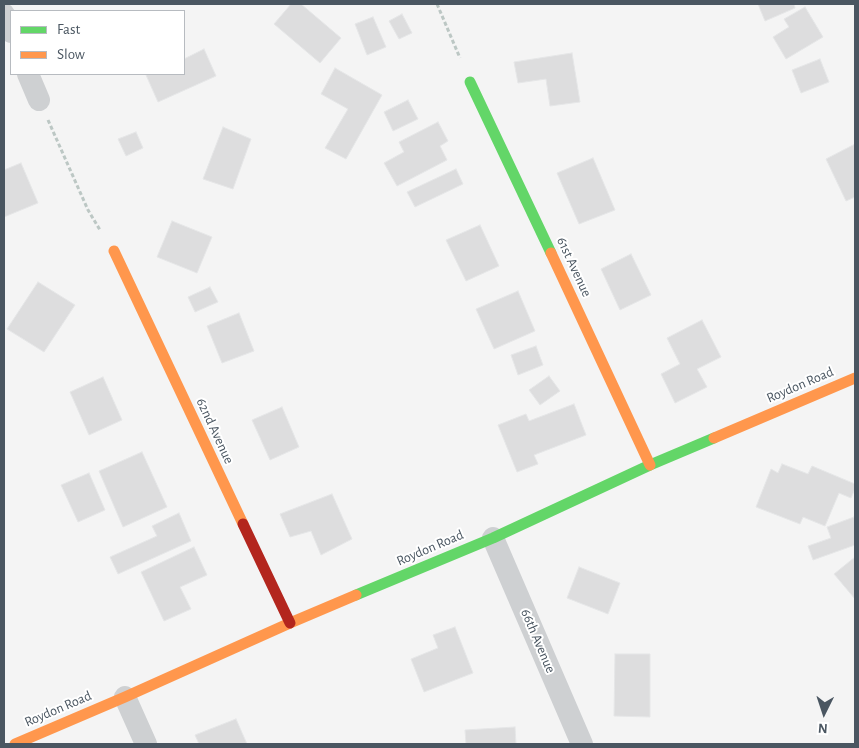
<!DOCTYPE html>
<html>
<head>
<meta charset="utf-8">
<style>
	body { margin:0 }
	#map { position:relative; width:859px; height:748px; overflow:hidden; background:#f4f4f4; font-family:"Alegreya Sans",sans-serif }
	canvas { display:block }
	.frame { position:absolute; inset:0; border:5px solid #4a5661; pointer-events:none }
	.legend { position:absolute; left:10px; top:10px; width:175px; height:65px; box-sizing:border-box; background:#fff; border:1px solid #b7bbc0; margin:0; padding:6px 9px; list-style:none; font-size:15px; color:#4a5661 }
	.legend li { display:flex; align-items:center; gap:10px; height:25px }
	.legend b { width:25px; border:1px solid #b7bbc0 }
	.north { position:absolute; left:799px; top:688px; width:50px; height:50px; -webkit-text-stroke:4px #fff; paint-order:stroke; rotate:184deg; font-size:14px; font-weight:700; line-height:20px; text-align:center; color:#4a5661 }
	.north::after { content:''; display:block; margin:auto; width:18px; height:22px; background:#4a5661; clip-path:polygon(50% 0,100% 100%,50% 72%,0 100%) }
</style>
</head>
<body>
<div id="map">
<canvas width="859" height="748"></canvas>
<div class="frame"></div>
<ul class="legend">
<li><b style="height:6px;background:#63d668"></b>Fast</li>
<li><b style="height:6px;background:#ff974d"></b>Slow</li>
</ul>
<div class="north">N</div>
</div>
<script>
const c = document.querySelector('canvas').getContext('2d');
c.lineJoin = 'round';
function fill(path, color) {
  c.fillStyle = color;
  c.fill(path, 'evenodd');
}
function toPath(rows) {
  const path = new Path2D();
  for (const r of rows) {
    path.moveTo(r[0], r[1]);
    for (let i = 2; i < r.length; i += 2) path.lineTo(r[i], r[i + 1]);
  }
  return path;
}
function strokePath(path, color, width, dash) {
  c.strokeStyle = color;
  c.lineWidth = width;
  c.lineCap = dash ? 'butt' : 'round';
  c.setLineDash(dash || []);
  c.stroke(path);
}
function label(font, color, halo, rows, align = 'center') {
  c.font = font + ' "Alegreya Sans",sans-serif';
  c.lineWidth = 4;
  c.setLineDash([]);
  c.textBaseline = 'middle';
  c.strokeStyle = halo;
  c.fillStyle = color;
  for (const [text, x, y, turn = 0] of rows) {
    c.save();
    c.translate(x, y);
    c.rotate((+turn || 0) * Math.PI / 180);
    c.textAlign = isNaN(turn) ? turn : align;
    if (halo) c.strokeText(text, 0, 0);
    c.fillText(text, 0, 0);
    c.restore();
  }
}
const building = toPath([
	[291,4,301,4,341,38,320,63,274,24,291,4],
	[758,4,794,4,795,8,765,21,758,4],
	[805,7,823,37,786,59,773,37,789,27,784,19,805,7],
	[402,14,412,33,399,39,389,21,402,14],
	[373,17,386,47,367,55,355,24,373,17],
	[204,49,216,76,158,102,146,75,149,74,184,74,184,59,204,49],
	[572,53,580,102,550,106,546,79,518,83,514,62,572,53],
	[820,59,829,82,801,93,792,70,820,59],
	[335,68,382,95,346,159,325,148,348,109,321,94,335,68],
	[408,100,418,119,393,131,384,112,408,100],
	[438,122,448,141,440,146,447,160,397,186,384,163,404,152,399,142,438,122],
	[223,127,251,139,233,189,203,179,223,127],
	[136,132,143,148,126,156,118,139,136,132],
	[855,144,855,197,846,201,826,159,855,144],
	[593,158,615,210,579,224,557,173,593,158],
	[21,163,38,203,4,217,4,170,21,163],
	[456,169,463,184,415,207,407,192,456,169],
	[172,221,212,237,197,273,157,257,172,221],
	[480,225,499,266,466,281,446,240,480,225],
	[631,254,651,295,620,310,601,269,631,254],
	[38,282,75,305,44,352,7,329,38,282],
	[210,287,218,302,195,312,188,297,210,287],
	[518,291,535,331,494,349,476,309,518,291],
	[239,313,254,351,222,363,207,326,239,313],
	[702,320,721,357,697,369,707,387,675,403,661,374,680,364,667,338,702,320],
	[536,346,543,365,518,375,511,355,536,346],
	[549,376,560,391,540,405,529,390,549,376],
	[103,377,122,420,89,435,70,392,103,377],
	[574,404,586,435,534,455,538,464,517,472,498,425,526,414,529,421,574,404],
	[282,407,299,447,270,460,252,420,282,407],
	[142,452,167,507,123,527,99,471,142,452],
	[782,464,808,474,812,466,855,484,855,489,851,498,839,493,825,526,803,517,800,524,756,507,771,469,778,473,782,464],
	[89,473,105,510,78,522,61,485,89,473],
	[332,494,352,539,321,555,311,531,290,537,280,514,332,494],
	[179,513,191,541,118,574,110,557,157,536,152,526,179,513],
	[854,517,855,522,855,545,813,560,808,546,831,538,827,527,854,517],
	[194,547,207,575,180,587,191,609,164,621,141,572,194,547],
	[855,557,855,599,834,574,855,557],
	[579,567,620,583,608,614,567,598,579,567],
	[455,627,473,673,424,692,411,659,438,648,433,635,455,627],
	[615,654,650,654,650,717,614,716,615,654],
	[236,719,247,744,199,744,195,735,236,719],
	[515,727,516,744,466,744,465,730,515,727]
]);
fill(building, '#ddddde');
strokePath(building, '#e5e6e7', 1);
strokePath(toPath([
	[437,4,460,58],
	[48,120,88,210,100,230]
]), '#bcc7c4', 3, [4, 2.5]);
strokePath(toPath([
	[4,14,11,32],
	[28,74,39,100],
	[493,538,582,744],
	[125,697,146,744]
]), '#ced0d2', 22);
strokePath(toPath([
	[470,82,551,253],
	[356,595,493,538,650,465,714,438]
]), '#63d668', 11);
strokePath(toPath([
	[114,251,243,524],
	[551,253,650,465],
	[714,438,855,378],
	[15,744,125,697,290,623,356,595]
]), '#ff974d', 11);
strokePath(toPath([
	[243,524,290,623]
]), '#b3261e', 11);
label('14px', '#4a5661', '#fff', [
	["61st Avenue",574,267,65],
	["Roydon Road",800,385,-23],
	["62nd Avenue",215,431,65],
	["Roydon Road",430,548,-23],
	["66th Avenue",538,641,67],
	["Roydon Road",58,709,-23]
]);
</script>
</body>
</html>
